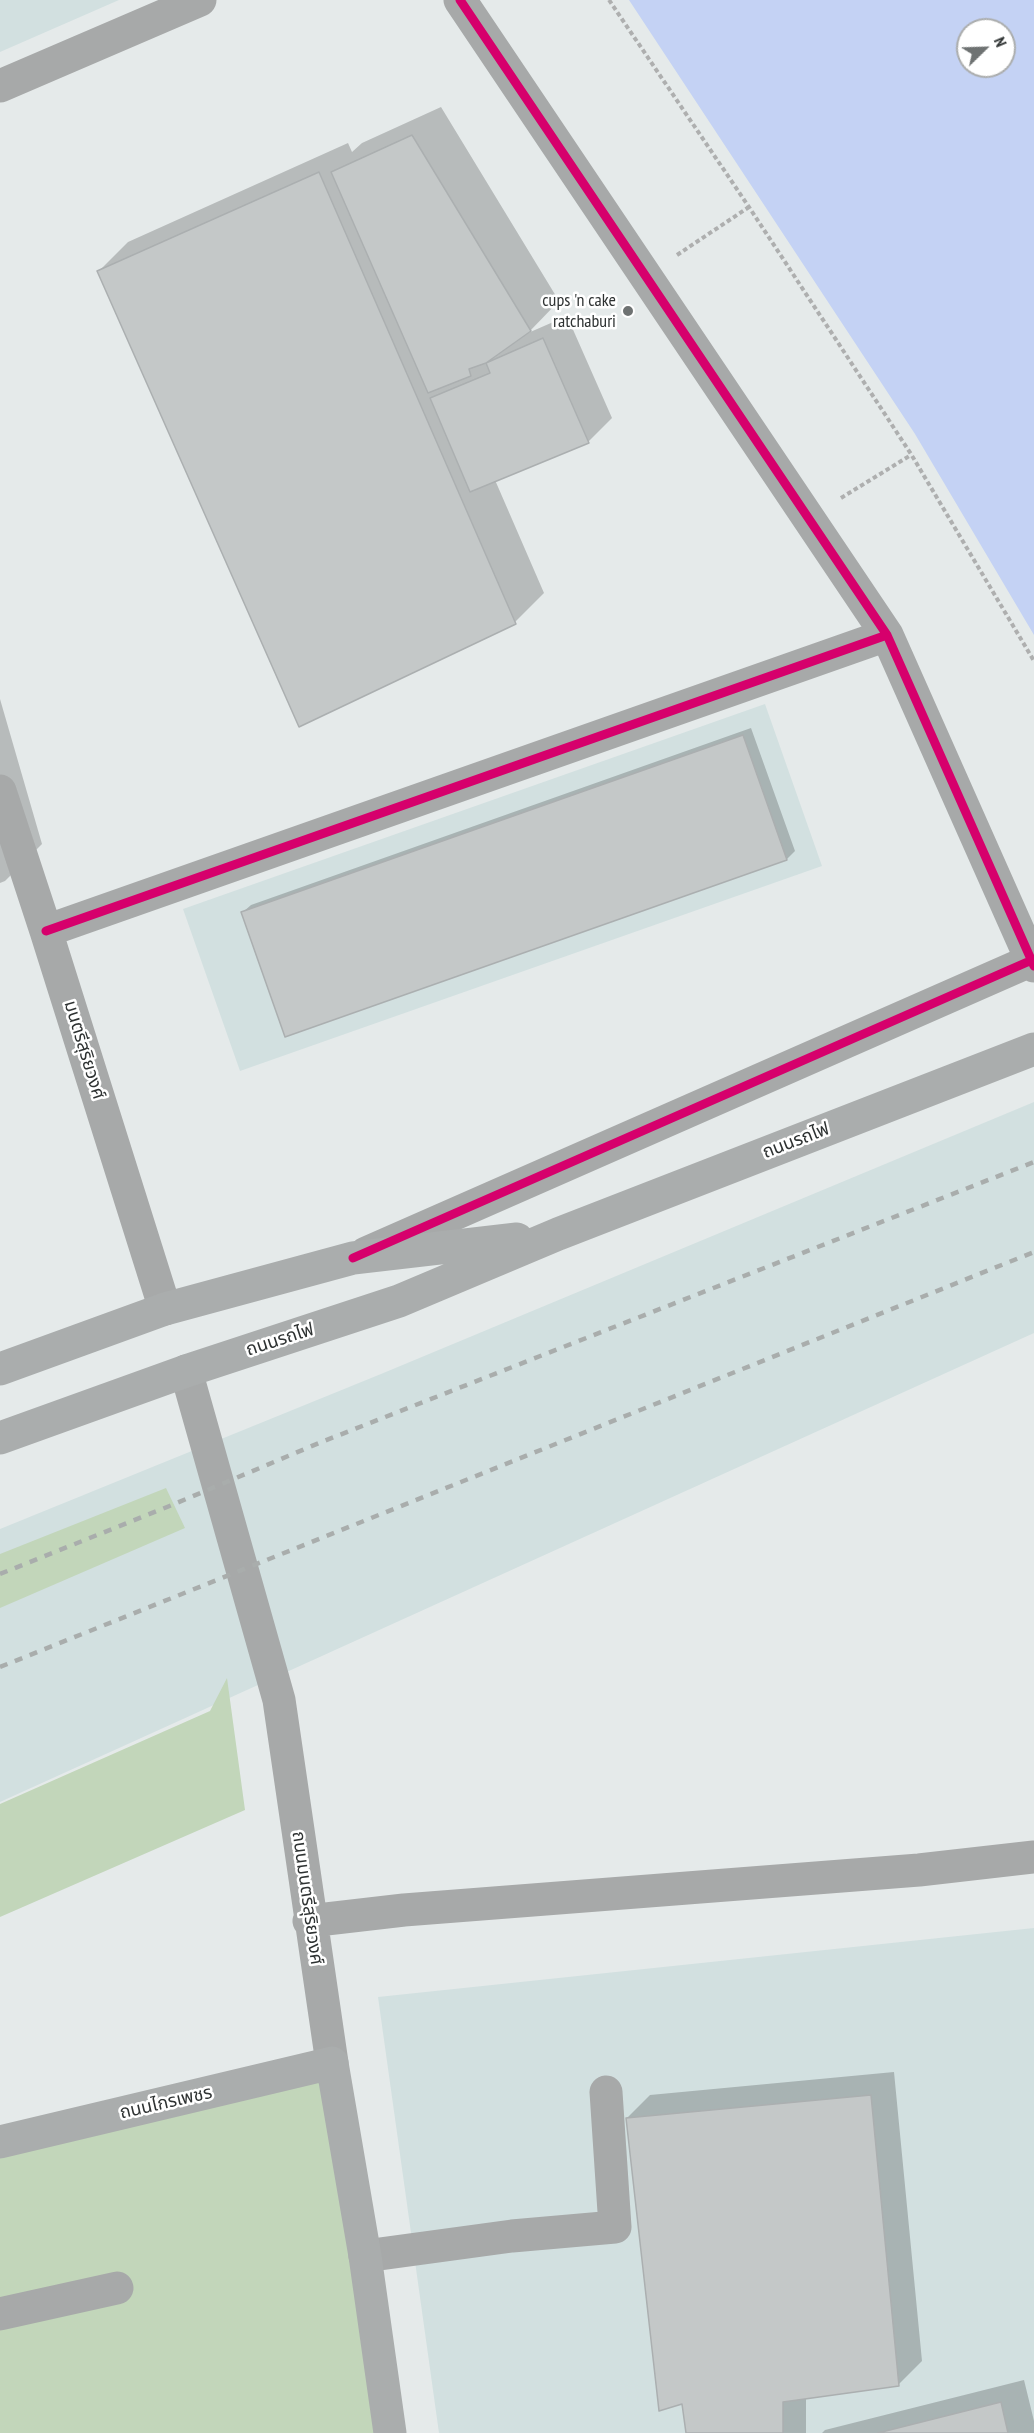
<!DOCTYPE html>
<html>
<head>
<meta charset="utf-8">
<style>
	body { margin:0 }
	#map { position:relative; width:1034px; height:2433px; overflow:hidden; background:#e5eaea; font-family:"PT Sans Narrow",sans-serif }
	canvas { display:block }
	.north { position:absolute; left:956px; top:18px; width:60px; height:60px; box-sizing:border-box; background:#fff; border:2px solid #abadad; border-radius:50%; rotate:67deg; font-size:16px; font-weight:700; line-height:24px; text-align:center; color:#2e3232 }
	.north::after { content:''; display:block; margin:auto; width:21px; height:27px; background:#6e7272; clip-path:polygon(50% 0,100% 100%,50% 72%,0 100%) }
</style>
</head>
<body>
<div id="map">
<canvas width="1034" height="2433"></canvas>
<div class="north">N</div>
</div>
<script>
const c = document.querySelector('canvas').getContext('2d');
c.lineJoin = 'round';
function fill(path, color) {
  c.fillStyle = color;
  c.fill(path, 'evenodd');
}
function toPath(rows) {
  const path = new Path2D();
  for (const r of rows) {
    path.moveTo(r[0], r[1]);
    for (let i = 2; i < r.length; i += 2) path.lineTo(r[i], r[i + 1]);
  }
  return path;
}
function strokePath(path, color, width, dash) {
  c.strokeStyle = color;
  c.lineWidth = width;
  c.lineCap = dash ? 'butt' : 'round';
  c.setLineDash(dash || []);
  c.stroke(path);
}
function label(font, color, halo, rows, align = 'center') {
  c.font = font + ' "PT Sans Narrow","Noto Sans Thai",sans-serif';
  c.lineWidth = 5;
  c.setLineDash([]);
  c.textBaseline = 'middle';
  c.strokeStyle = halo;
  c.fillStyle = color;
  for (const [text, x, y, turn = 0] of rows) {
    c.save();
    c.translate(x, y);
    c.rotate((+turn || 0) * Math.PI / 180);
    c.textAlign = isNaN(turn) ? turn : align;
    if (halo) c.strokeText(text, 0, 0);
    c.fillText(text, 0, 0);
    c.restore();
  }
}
fill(toPath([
	[0,0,119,0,0,52],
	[765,704,822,866,240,1071,183,909],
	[1034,1102,1034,1333,0,1802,0,1529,381,1374],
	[1034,1928,1034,2433,439,2433,378,1997]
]), '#d2e0e0');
fill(toPath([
	[166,1488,185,1528,0,1608,0,1554],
	[227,1678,245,1810,0,1917,0,1804,210,1711],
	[332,2063,386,2433,0,2433,0,2158]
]), '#c2d6ba');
fill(toPath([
	[629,0,1034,0,1034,635,915,434],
	[968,30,1004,30,1004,66,968,66]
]), '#c4d2f4');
fill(toPath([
	[441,107,559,301,528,333,567,316,612,418,588,442,495,480,544,593,515,622,99,271,128,242,348,143,352,152,362,143],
	[0,699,42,844,5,881,0,883],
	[751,728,795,851,787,859,285,1035,243,912,251,905],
	[894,2072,922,2361,898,2385,806,2397,806,2433,688,2433,627,2118,650,2095],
	[1024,2380,1034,2421,1034,2433,822,2433,825,2430]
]), '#0003');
const building = toPath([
	[412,135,531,331,486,363,469,369,471,376,428,393,331,172,412,135],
	[319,172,516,624,299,727,97,271,319,172],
	[543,338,589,443,470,492,430,398,490,373,486,363,543,338],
	[743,735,787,860,285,1037,241,912,743,735],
	[871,2095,899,2386,783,2402,783,2433,686,2433,682,2404,659,2411,626,2118,871,2095],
	[1001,2402,1008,2433,878,2433,1001,2402]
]);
fill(building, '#c4c8c8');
strokePath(building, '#abafb0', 1.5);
strokePath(toPath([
	[609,0,749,207,911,454,1034,661],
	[677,255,749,207],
	[841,498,911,455]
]), '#aeafaf', 4, [4.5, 3]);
strokePath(toPath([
	[460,0,887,635,1034,966],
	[0,86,200,0],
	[0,791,46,931,165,1309],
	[46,931,887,635],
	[366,1253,1032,960],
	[186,1371,279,1700,332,2063],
	[309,1921,404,1910,919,1870,1034,1857],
	[365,2256,512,2236,615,2227,606,2092],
	[0,2314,117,2288]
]), '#a7a9a9', 33);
strokePath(toPath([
	[0,1369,165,1309,353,1258,517,1239],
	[0,1438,186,1371,399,1301,558,1234,1034,1049],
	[0,2142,332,2063,365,2256,390,2433]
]), '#aaadad', 33);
strokePath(toPath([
	[0,1574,172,1505,319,1443,1034,1162],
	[0,1667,1034,1252]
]), '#a9adac', 4.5, [8, 8]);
strokePath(toPath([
	[460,0,887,635,1034,966],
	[46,931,887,635],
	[353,1258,1032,960]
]), '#d6006c', 9);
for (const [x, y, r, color] of [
	[628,311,6,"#6e7272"]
]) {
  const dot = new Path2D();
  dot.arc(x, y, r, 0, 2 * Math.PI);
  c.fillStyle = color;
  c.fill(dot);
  strokePath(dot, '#fff', 2);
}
label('18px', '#2e3232', '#fff', [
	["cups 'n cake",616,301],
	["ratchaburi",616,322]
], 'right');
label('18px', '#2e3232', '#fff', [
	["มนตรีสุริยวงศ์",84,1050,73],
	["ถนนรถไฟ",796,1141,-21],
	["ถนนรถไฟ",280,1340,-18],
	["ถนนมนตรีสุริยวงศ์",307,1898,82],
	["ถนนไกรเพชร",166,2103,-13]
]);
</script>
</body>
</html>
